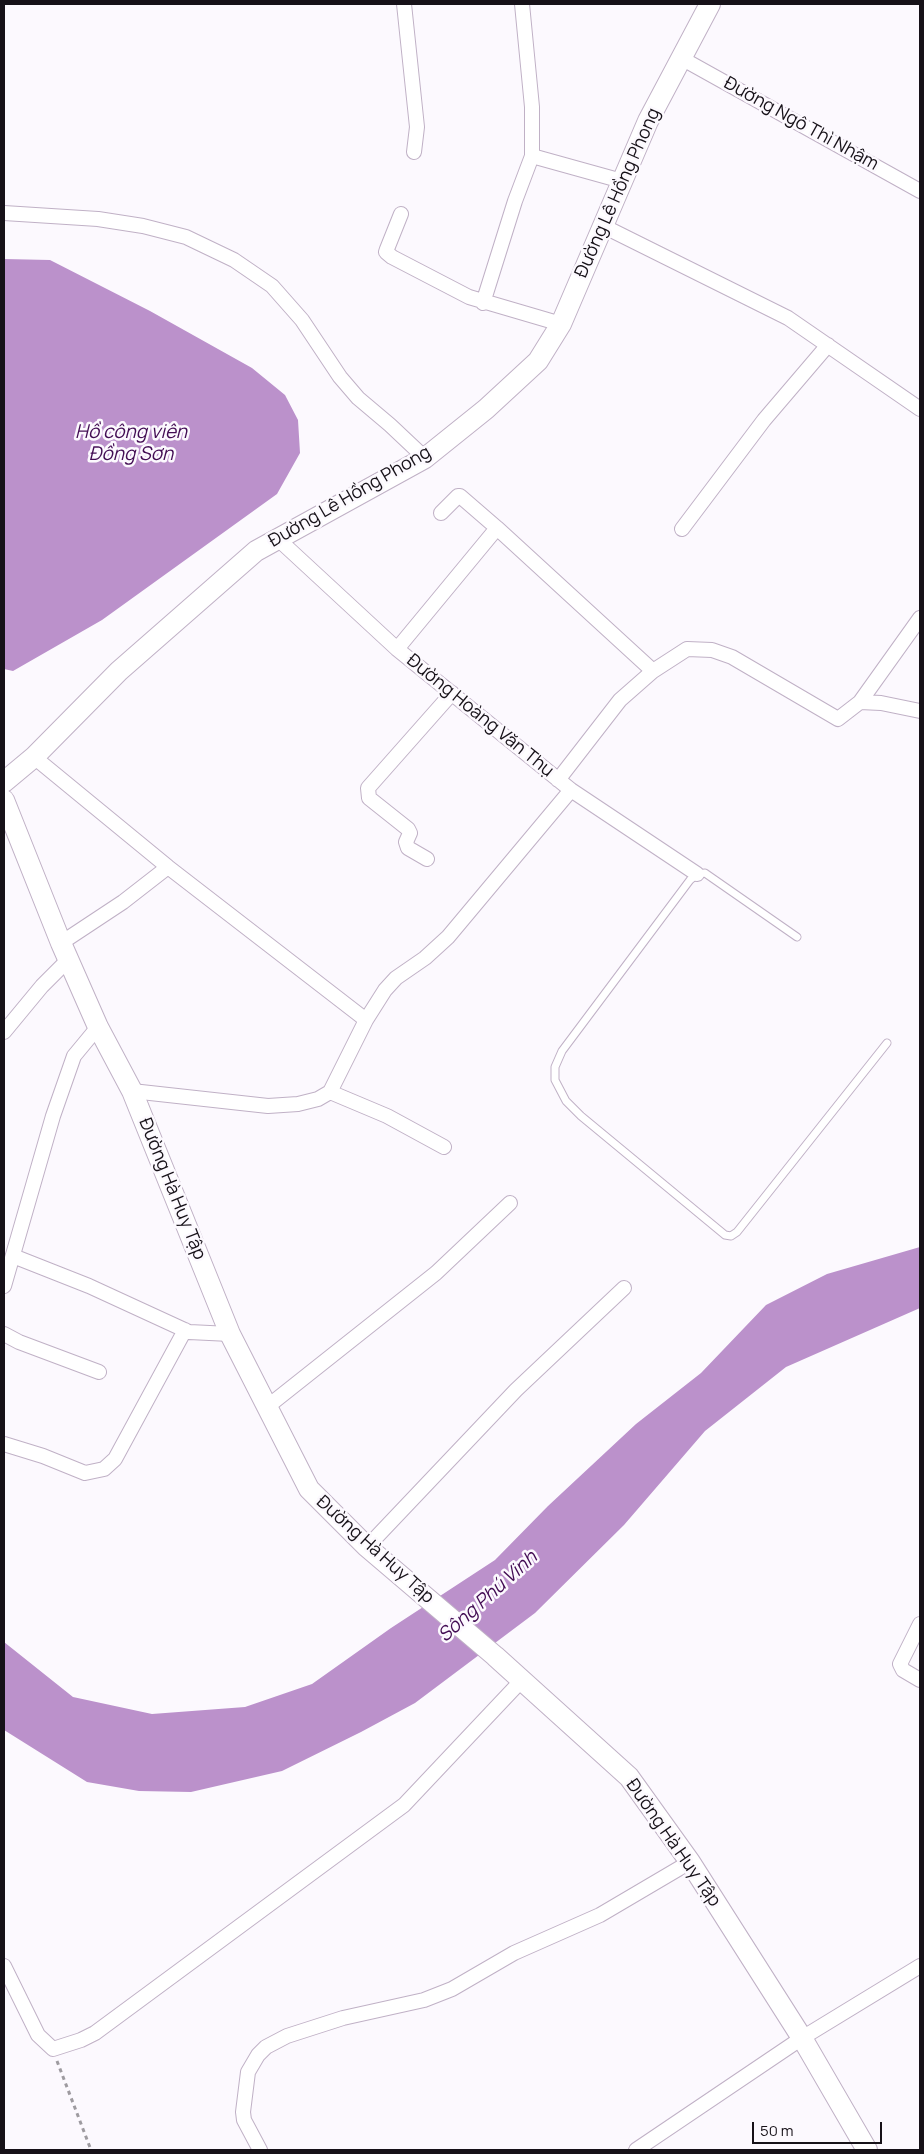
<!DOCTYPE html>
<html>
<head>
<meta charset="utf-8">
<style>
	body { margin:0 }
	#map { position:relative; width:924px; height:2154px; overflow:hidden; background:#fcf9fe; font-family:Manrope,sans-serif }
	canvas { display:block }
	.frame { position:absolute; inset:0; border:5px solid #161118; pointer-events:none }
	.scale { position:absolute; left:752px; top:2122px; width:130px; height:22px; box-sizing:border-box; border:2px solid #161118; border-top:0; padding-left:6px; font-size:15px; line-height:18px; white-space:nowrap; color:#161118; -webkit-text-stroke:4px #fcf9fe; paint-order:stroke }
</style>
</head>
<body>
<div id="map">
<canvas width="924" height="2154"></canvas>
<div class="frame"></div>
<div class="scale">50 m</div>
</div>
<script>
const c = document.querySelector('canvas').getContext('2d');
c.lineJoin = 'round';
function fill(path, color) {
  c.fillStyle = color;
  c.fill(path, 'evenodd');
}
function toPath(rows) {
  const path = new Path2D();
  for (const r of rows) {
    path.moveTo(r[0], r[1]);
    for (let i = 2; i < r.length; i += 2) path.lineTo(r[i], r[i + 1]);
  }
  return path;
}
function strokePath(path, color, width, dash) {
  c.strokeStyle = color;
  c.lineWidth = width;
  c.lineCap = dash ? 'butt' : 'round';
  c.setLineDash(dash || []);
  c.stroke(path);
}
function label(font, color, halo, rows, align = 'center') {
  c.font = font + ' Manrope,sans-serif';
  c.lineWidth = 5;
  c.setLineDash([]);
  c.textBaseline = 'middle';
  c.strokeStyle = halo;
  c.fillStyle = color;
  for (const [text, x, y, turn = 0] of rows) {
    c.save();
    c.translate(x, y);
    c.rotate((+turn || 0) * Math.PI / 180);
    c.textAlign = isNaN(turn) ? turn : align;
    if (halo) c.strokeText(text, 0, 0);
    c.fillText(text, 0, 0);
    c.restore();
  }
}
fill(toPath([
	[4,259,50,260,150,311,252,368,285,395,298,420,300,453,277,494,102,620,13,671,4,669],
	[920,1247,920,1308,786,1367,705,1431,624,1525,535,1613,415,1703,361,1732,282,1771,191,1792,139,1791,87,1782,4,1730,4,1642,73,1697,152,1714,245,1707,312,1684,391,1628,495,1560,548,1506,636,1424,701,1373,766,1305,827,1274]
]), '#bb91cb');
const lane = toPath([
	[797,937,705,873,697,874,690,880,562,1051,555,1067,555,1080,566,1101,581,1116,725,1235,731,1236,737,1232,887,1043]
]);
const street = toPath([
	[404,4,417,127,414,152],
	[681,58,920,191],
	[532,156,622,181],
	[4,213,98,219,143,226,186,237,234,260,272,286,302,320,340,377,358,398,390,425,425,458],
	[401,214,387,249,386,252,392,257,469,297,561,324],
	[603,226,788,318,920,409],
	[483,303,515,201,532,156,532,107,522,4],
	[441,513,458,496,460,496,497,528],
	[682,529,764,420,828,345],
	[278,539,397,649,571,790,697,874],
	[397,649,497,528,653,671],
	[860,702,881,703,920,711],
	[34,757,168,867,366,1020],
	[558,780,620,700,653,671,687,649,712,650,732,657,838,719,860,702,920,618],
	[427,859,408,848,406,842,410,833,408,829,369,798,368,788,452,693],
	[61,943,123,902,168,867],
	[4,1032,42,986,68,960],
	[132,1091,268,1106,298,1104,318,1099,330,1092,366,1020,385,990,396,978,425,958,448,937,571,790],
	[330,1092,387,1116,444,1147],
	[13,1256,89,1286,189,1332,230,1334],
	[4,1286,53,1116,74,1056,98,1027],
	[4,1334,19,1342,99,1372],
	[267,1407,436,1273,510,1203],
	[4,1444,43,1456,85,1473,104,1469,115,1459,185,1330],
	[367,1547,516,1390,624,1288],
	[920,1624,900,1664,903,1670,920,1680],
	[4,1966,38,2035,53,2049,81,2040,95,2033,404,1805,522,1680],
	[260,2150,244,2120,243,2112,248,2072,258,2055,266,2047,287,2036,343,2018,424,2000,452,1989,514,1953,600,1915,690,1862],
	[636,2150,802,2038,920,1966]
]);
const secondary = toPath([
	[4,782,34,757,119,671,256,551,425,458,486,409,538,361,561,324,648,121,710,4],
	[4,800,61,943,98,1027,132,1091,230,1334,309,1489,367,1547,495,1656,629,1777,690,1862,802,2038,867,2150]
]);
strokePath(lane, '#c0b1c6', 9);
strokePath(street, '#c0b1c6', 16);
strokePath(secondary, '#c0b1c6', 22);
strokePath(toPath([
	[57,2061,91,2150]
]), '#9e9ba0', 3, [4, 4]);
strokePath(lane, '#fff', 7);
strokePath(street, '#fff', 14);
strokePath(secondary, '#fff', 20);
label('18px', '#161118', '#fcf9fe', [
	["Đường Ngô Thì Nhậm",801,124,29],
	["Đường Lê Hồng Phong",618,193,-66],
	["Đường Lê Hồng Phong",350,497,-30],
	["Đường Hoàng Văn Thụ",480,716,39],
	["Đường Hà Huy Tập",172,1189,68],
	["Đường Hà Huy Tập",375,1550,42],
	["Đường Hà Huy Tập",673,1843,55]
]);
label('italic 19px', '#420c53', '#fcf9fe', [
	["Hồ công viên",131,433],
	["Đồng Sơn",131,455],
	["Sông Phú Vinh",488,1597,-42]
]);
</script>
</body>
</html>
